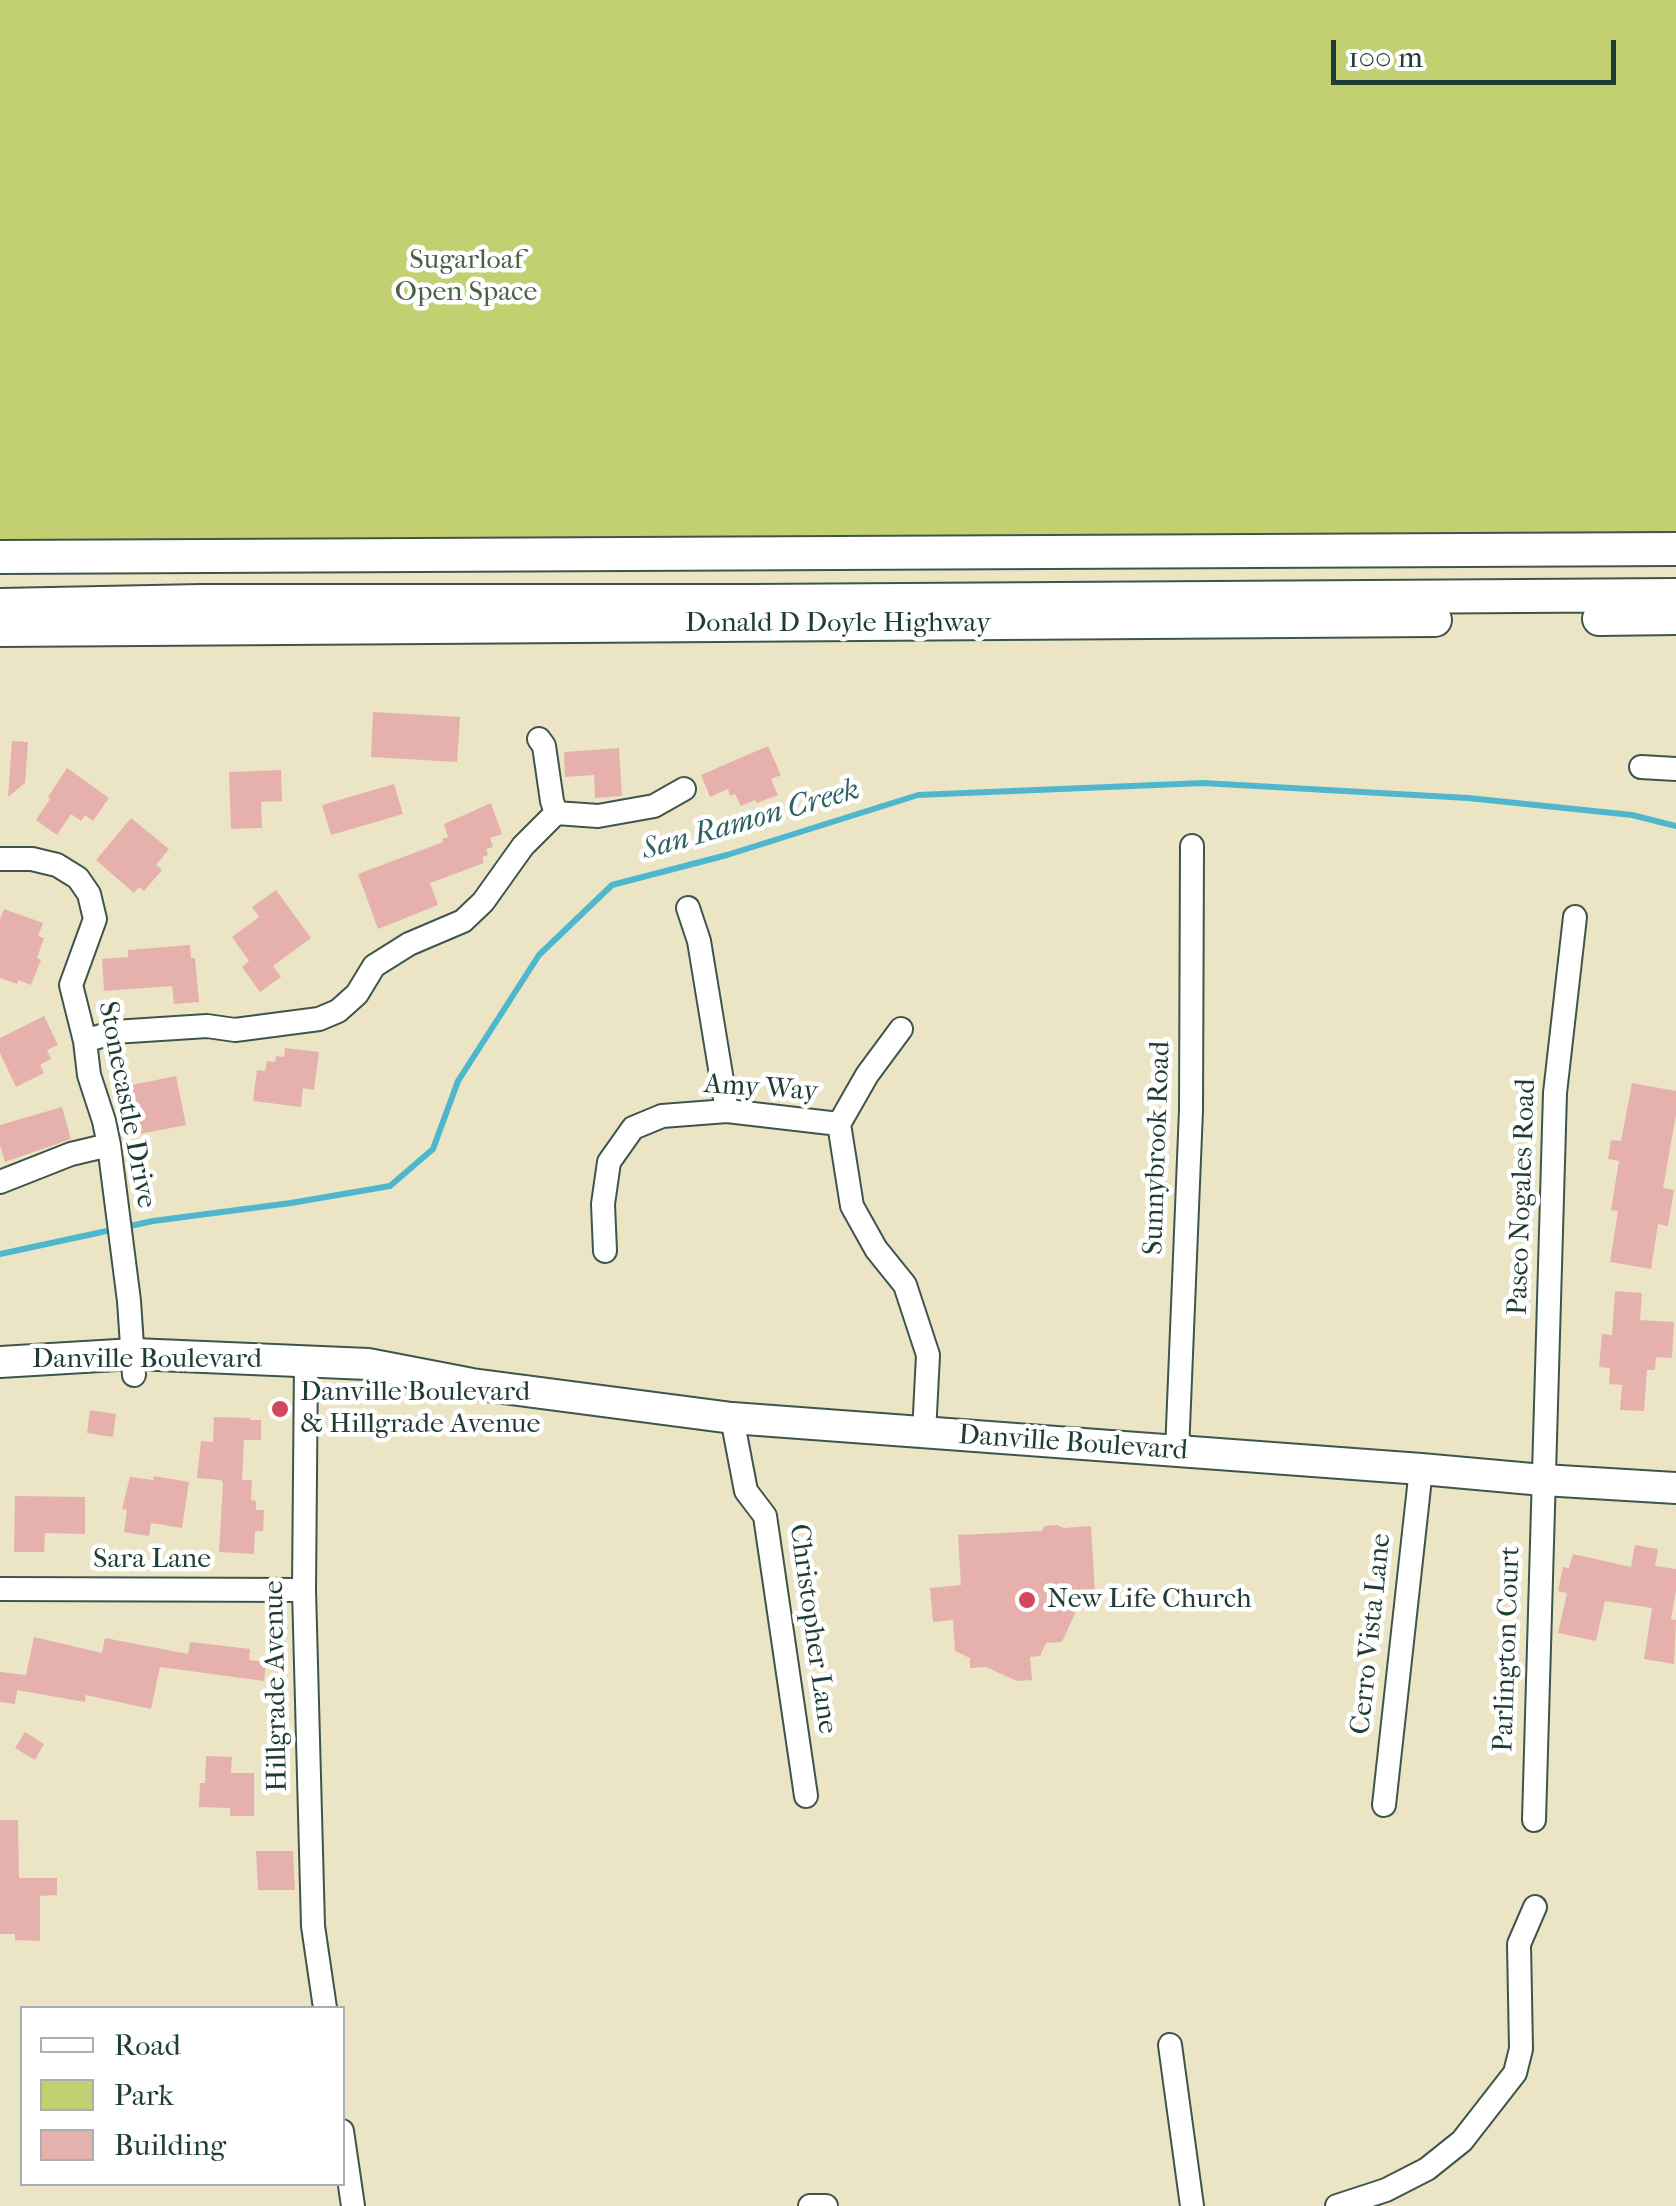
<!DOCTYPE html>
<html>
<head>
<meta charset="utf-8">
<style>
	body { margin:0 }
	#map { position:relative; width:1676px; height:2206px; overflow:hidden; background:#ebe5c5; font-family:"IM FELL French Canon",serif }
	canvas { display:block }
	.legend { position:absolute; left:20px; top:2006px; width:325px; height:180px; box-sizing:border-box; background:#fff; border:2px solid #a5b1ae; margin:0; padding:12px 18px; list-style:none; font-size:30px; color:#1f3d34 }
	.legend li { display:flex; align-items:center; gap:20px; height:50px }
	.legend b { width:50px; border:2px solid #a5b1ae }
	.scale { position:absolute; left:1331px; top:40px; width:285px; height:45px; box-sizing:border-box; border:5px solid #1f3d34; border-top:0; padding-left:12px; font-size:30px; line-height:35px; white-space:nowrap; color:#1f3d34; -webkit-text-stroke:8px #fff; paint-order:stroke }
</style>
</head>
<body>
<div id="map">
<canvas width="1676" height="2206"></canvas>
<ul class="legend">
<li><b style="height:12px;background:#fff"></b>Road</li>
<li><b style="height:28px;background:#c2d072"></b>Park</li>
<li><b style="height:28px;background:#e6b1ad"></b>Building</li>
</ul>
<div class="scale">100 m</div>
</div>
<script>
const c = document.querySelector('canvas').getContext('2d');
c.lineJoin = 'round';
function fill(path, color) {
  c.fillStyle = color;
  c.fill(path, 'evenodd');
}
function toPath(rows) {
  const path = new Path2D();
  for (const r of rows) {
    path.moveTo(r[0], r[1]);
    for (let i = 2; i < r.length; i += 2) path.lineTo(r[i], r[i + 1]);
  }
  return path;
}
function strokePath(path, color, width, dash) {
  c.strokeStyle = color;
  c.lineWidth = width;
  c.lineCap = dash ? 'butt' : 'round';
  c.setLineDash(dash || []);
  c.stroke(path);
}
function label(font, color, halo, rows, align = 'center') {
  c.font = font + ' "IM FELL French Canon",serif';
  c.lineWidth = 9;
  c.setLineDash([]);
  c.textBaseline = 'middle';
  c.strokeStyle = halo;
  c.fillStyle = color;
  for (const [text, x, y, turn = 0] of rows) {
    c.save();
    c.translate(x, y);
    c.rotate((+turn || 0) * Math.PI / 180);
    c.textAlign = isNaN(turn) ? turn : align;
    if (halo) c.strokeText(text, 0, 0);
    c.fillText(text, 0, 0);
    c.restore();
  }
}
fill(toPath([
	[0,0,1676,0,1676,549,0,558]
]), '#c2d072');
strokePath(toPath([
	[0,1254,153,1221,291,1203,390,1186,433,1149,458,1081,539,955,612,885,727,855,918,795,1203,783,1468,798,1632,815,1676,826]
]), '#4fb7cd', 6);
fill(toPath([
	[373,712,460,717,457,762,371,757],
	[12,741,28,742,25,783,8,797],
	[768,746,781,775,771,779,778,795,757,803,755,800,741,806,735,794,730,796,728,789,710,797,701,775],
	[619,748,622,796,595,798,594,775,565,777,564,752],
	[67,768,109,798,93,821,85,815,81,821,71,814,57,835,36,820,50,799,48,797],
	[281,770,282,801,261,802,262,828,231,829,229,772],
	[394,784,403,814,331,835,322,805],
	[491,803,502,834,490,838,493,847,486,849,488,855,482,857,484,863,430,883,438,905,378,929,358,874,443,842,442,839,448,837,444,824],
	[131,818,169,849,156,865,162,870,144,891,139,887,134,893,96,860],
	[276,890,311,938,273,966,281,977,260,992,242,967,249,961,232,937,259,917,252,907],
	[4,909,43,923,38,936,44,938,37,958,41,960,31,985,18,980,17,984,0,978,0,919],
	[190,945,191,958,195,958,199,1002,174,1004,172,986,104,991,102,959,128,957,128,950],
	[44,1016,58,1045,47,1050,51,1059,40,1065,44,1073,16,1087,0,1053,0,1038],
	[285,1048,319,1052,314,1090,303,1088,301,1107,253,1101,257,1070,265,1071,267,1061,275,1062,276,1056,284,1057],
	[176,1076,186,1125,135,1135,131,1114,122,1116,119,1100,124,1100,122,1087],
	[1632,1083,1676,1091,1676,1115,1663,1188,1674,1190,1668,1226,1658,1224,1651,1269,1610,1262,1618,1211,1611,1210,1619,1161,1608,1159,1611,1140,1621,1141],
	[62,1107,71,1139,5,1162,0,1145,0,1125],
	[1615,1291,1642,1293,1640,1320,1674,1322,1672,1358,1656,1357,1655,1370,1647,1370,1644,1411,1620,1410,1622,1385,1609,1384,1610,1368,1599,1367,1602,1334,1612,1335],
	[90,1410,116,1414,113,1437,87,1433],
	[214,1417,250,1418,250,1420,261,1420,261,1440,244,1440,242,1480,252,1480,251,1500,256,1501,256,1510,264,1510,263,1531,255,1531,254,1554,219,1552,223,1483,221,1480,197,1478,201,1441,213,1442],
	[154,1476,189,1482,182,1528,151,1523,149,1536,124,1532,127,1510,122,1509,130,1477,153,1480],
	[15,1496,85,1497,85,1534,45,1533,44,1552,14,1552],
	[1057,1525,1064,1528,1091,1526,1095,1592,1088,1608,1077,1609,1062,1642,1046,1643,1040,1656,1030,1657,1032,1680,1017,1681,986,1667,970,1668,970,1658,955,1651,953,1620,933,1622,930,1588,961,1585,958,1535,1042,1531,1044,1526],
	[1635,1545,1658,1549,1655,1566,1676,1569,1676,1591,1671,1619,1676,1620,1674,1664,1644,1659,1652,1608,1605,1601,1596,1641,1558,1633,1567,1593,1558,1591,1563,1567,1569,1568,1573,1554,1631,1567],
	[34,1637,102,1653,105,1638,188,1654,190,1642,250,1649,249,1660,266,1662,264,1681,160,1667,151,1709,86,1695,85,1702,17,1690,15,1704,0,1702,0,1672,26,1675],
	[25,1732,44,1744,35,1760,15,1748],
	[206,1756,232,1757,231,1773,254,1773,254,1816,230,1816,230,1808,199,1807,200,1783,205,1783],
	[0,1820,18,1820,19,1878,57,1878,57,1895,40,1896,40,1941,15,1940,15,1934,0,1934],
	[256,1851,293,1851,295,1890,258,1890]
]), '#e6b1ad');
const minor = toPath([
	[539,739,544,746,552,801,556,813],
	[1641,767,1676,769],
	[0,859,32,859,57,865,78,878,89,894,95,919,71,985,85,1041,89,1075,104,1121,109,1145,129,1301,134,1375],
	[688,908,699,941,727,1111],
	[901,1029,867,1075,839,1124,852,1206,876,1249,905,1285,928,1355,924,1433],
	[85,1041,114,1032,207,1026,235,1030,319,1019,338,1011,357,994,374,966,409,944,463,921,483,902,523,846,556,813,598,816,654,806,684,789],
	[0,1182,71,1154,109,1145],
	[605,1251,603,1204,609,1162,633,1128,662,1116,727,1111,839,1124],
	[306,1360,304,1590,313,1926,325,2008],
	[732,1418,746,1491,765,1516,806,1796],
	[1177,1452,1191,1110,1192,846],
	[0,1589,304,1590],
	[1384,1805,1421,1469],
	[1534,1820,1555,1093,1575,917],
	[1170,2045,1192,2206],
	[342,2131,353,2206],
	[810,2206,826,2206],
	[1337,2206,1386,2190,1427,2169,1462,2141,1515,2073,1521,2049,1519,1944,1535,1907]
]);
const major = toPath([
	[0,1362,134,1354,368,1364,472,1384,732,1418,1421,1469,1543,1480,1676,1488]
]);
const highway = toPath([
	[0,557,1676,549],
	[0,605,202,601,751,601,1676,595],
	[1599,619,1676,618],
	[0,630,1435,620]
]);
strokePath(minor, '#3e564a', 26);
strokePath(major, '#3e564a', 34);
strokePath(highway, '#3e564a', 36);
strokePath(minor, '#fff', 22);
strokePath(major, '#fff', 30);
strokePath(highway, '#fff', 32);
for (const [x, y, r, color] of [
	[280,1409,10,"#d1495b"],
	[1027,1600,10,"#d1495b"]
]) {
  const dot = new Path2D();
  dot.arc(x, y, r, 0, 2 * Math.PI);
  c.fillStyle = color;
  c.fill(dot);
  strokePath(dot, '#fff', 4);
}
label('28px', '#486244', '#fff', [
	["Sugarloaf",466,261],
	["Open Space",466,293]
]);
label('28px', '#1f3d34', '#fff', [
	["Donald D Doyle Highway",838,624],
	["Amy Way",761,1089,4],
	["Stonecastle Drive",126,1105,79],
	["Sunnybrook Road",1158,1148,-88],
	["Paseo Nogales Road",1523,1197,-88],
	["Danville Boulevard",147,1360],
	["Danville Boulevard",1073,1444,4],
	["Sara Lane",152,1560],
	["Christopher Lane",812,1629,82],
	["Cerro Vista Lane",1372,1634,-84],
	["Parlington Court",1508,1649,-88],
	["Hillgrade Avenue",277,1686,-91]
]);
label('28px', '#1f3d34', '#fff', [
	["Danville Boulevard",300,1393],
	["& Hillgrade Avenue",300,1425],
	["New Life Church",1047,1600]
], 'left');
label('italic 30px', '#2d6262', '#fff', [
	["San Ramon Creek",751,821,-16]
]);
</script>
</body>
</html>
